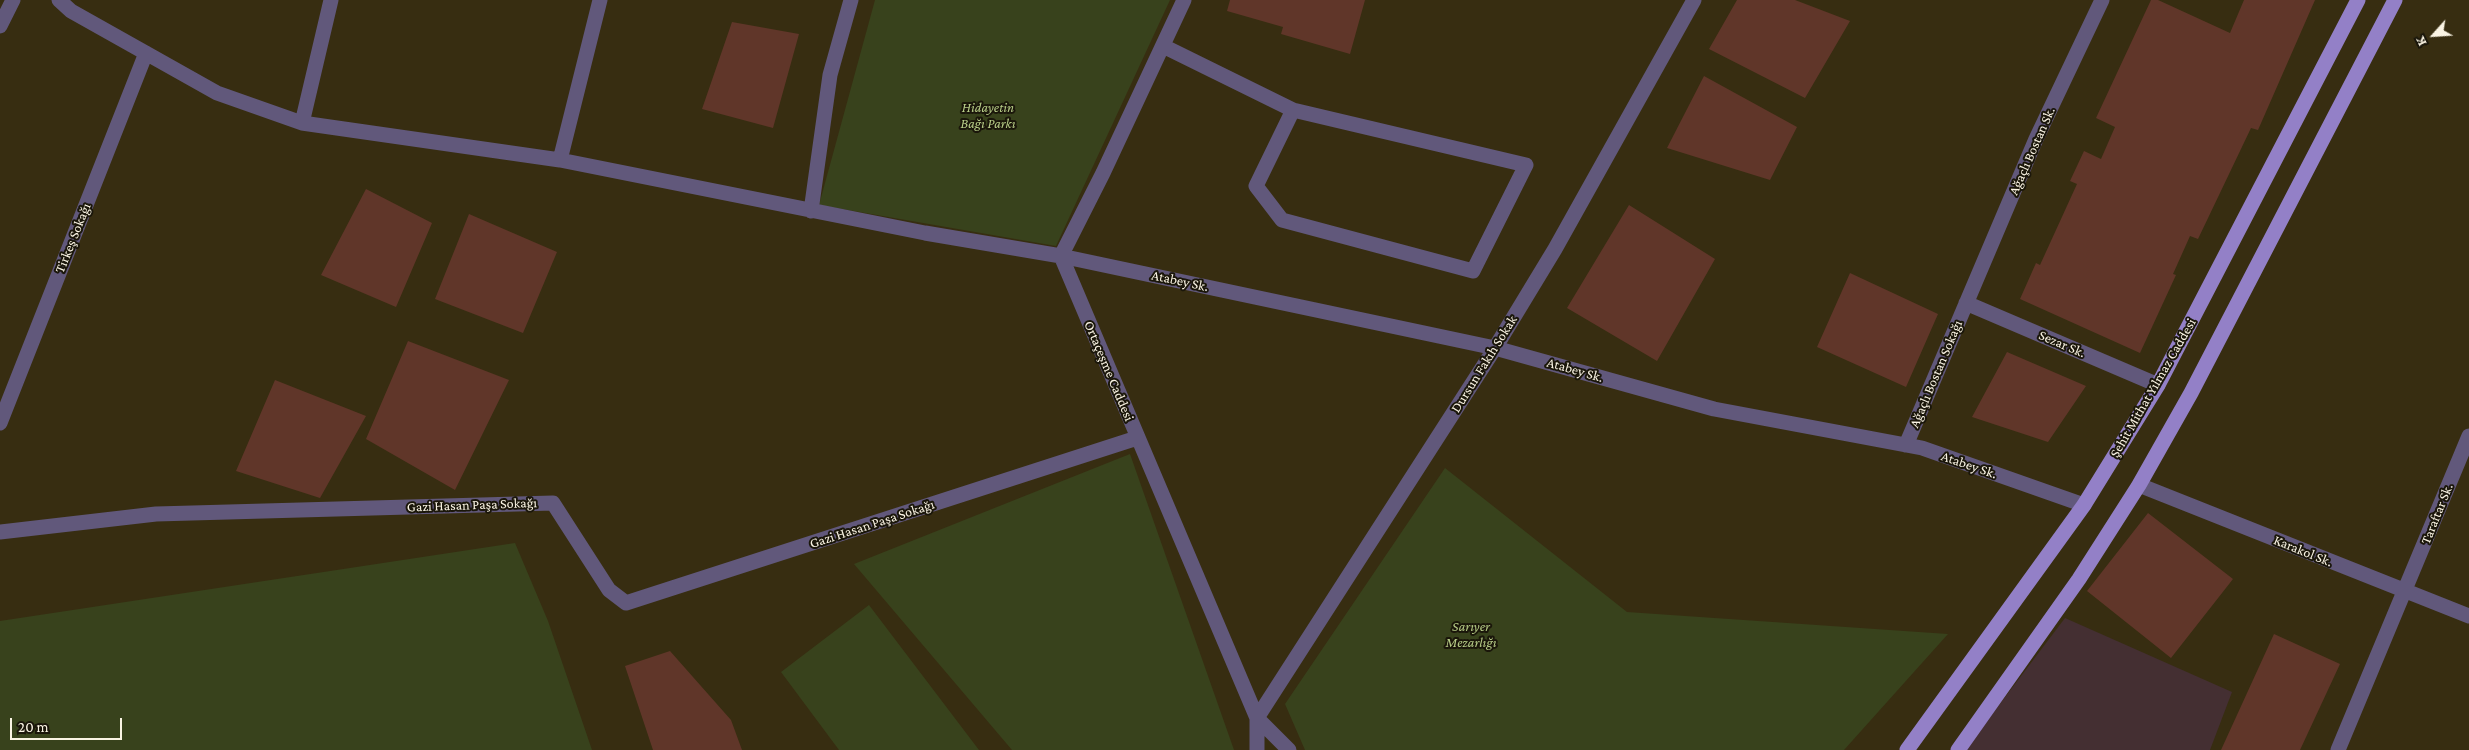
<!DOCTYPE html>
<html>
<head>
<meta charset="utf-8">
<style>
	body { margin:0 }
	#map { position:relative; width:2469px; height:750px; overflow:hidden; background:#372d11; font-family:"Crimson Pro",serif }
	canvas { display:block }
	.north { position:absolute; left:2409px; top:10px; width:50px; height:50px; -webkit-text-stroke:4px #1a160a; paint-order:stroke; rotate:244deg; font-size:14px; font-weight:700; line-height:20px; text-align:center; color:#faf4e4 }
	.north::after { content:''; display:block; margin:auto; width:18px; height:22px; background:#faf4e4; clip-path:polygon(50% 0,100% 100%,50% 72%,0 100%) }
	.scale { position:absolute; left:10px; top:718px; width:112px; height:22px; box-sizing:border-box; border:2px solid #faf4e4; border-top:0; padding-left:6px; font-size:15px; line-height:18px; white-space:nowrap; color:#faf4e4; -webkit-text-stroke:4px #1a160a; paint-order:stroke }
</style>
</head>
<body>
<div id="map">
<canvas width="2469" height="750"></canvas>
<div class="north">K</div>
<div class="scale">20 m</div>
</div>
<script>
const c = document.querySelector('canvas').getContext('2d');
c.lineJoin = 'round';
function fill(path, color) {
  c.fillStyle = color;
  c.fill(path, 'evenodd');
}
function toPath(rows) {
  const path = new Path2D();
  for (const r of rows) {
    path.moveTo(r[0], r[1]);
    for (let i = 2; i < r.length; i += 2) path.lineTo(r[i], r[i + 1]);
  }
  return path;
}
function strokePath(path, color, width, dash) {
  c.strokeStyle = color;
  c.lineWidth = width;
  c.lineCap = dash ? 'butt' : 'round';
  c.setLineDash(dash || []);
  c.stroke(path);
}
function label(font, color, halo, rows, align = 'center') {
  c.font = font + ' "Crimson Pro",serif';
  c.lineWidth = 4;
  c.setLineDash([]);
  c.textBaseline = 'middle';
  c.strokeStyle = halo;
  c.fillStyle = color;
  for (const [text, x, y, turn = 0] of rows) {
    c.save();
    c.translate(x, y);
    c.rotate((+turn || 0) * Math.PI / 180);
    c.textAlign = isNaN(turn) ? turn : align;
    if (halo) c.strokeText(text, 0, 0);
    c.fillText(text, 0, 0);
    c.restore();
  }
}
fill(toPath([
	[2065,618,2232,692,2210,750,1965,750]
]), '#442f32');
fill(toPath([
	[875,0,1170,0,1056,246,819,205],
	[1130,454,1234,750,1012,750,854,564],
	[1445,468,1627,612,1948,634,1844,750,1305,750,1285,704],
	[515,543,548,621,592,750,0,750,0,621],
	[869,605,979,750,839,750,781,672]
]), '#38421c');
fill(toPath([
	[1230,0,1365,0,1350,54,1281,34,1283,27,1227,11],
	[1737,0,1795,0,1850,21,1805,98,1709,49],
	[2151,0,2158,0,2230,33,2244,0,2315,0,2258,130,2251,128,2198,239,2190,236,2173,274,2176,275,2140,353,2020,299,2036,263,2040,265,2077,184,2070,181,2084,151,2101,159,2115,127,2096,118],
	[732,22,799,34,773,128,702,109],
	[1704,76,1797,127,1770,180,1667,148],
	[366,189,432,223,396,307,321,275],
	[1629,205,1715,259,1657,361,1567,308],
	[469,214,557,252,523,333,435,299],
	[1850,273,1938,314,1906,387,1817,347],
	[408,341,509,380,455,490,366,439],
	[2007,352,2086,386,2048,442,1972,417],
	[275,380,366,416,320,498,236,471],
	[2148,513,2233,579,2171,658,2087,591],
	[2274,634,2340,664,2300,750,2221,750],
	[670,651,731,720,742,750,653,750,625,666]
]), '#603629');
strokePath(toPath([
	[59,0,71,11,217,93,302,123,560,160,925,233,1061,256,1495,348,1714,409,1922,448,2084,505],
	[1184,0,1103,173,1061,256,1257,718,1257,750],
	[0,26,13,0],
	[1163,46,1293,110,1256,186,1282,220,1473,271,1526,165,1293,110],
	[302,123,331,0],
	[560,160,600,0],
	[811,211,830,75,851,0],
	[1966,303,2158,385],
	[0,423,146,53],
	[1906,445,2036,139,2102,0],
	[2139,485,2469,616],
	[0,532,156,514,553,503,609,590,626,603,1137,438],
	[1257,718,1495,348,1555,249,1694,0],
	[1257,718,1289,750],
	[2338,750,2469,436]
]), '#61587b', 15);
strokePath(toPath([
	[1907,750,2084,505,2158,385,2358,0],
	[1958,750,2079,579,2139,485,2191,393,2395,0]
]), '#9380c7', 15);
label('italic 14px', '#b7cc87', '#1a160a', [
	["Hidayetin",988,108],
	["Bağı Parkı",988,124],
	["Sarıyer",1471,627],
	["Mezarlığı",1471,643]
]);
label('14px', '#faf4e4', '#1a160a', [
	["Ağaçlı Bostan Sk.",2032,151,-66],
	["Tirkeş Sokağı",73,238,-68],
	["Atabey Sk.",1180,281,12],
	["Sezar Sk.",2062,344,23],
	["Dursun Fakıh Sokak",1484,364,-58],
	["Atabey Sk.",1575,370,16],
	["Ortaçeşme Caddesi",1109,371,67],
	["Ağaçlı Bostan Sokağı",1936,374,-67],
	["Şehit Mithat Yılmaz Caddesi",2153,388,-60],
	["Atabey Sk.",1969,465,19],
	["Gazi Hasan Paşa Sokağı",472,505,-2],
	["Taraftar Sk.",2437,514,-68],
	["Gazi Hasan Paşa Sokağı",872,524,-18],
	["Karakol Sk.",2303,551,22]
]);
</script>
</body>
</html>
